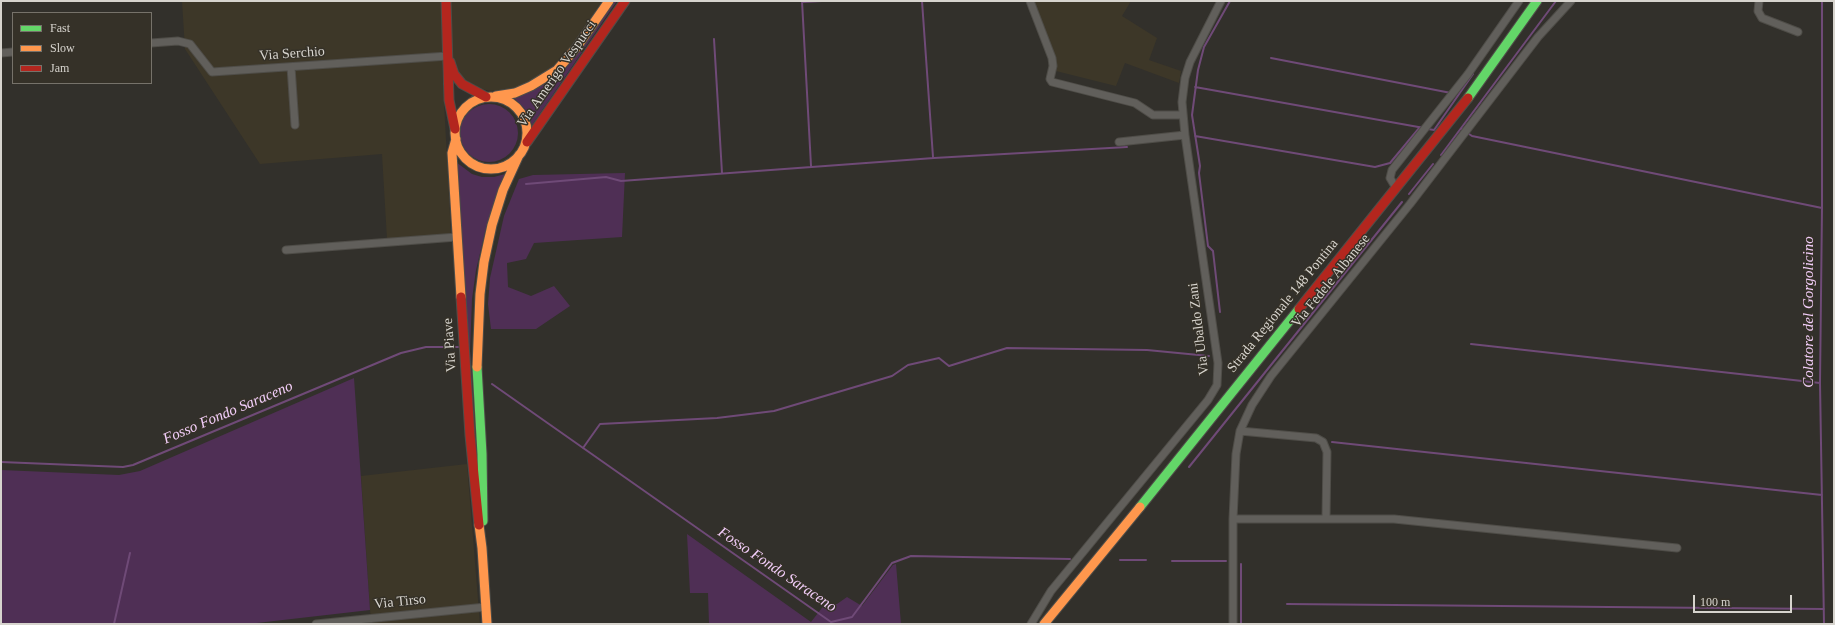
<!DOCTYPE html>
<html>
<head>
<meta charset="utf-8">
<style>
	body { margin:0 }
	#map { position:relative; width:1835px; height:625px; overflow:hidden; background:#32302b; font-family:Georgia,serif }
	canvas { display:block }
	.frame { position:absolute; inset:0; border:2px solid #d7d4ce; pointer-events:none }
	.legend { position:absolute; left:12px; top:12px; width:140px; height:72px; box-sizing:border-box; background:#353128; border:1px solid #76726a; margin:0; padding:5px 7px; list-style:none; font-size:12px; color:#d7d4ce }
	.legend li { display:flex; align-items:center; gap:8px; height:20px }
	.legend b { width:20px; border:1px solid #76726a }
	.scale { position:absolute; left:1693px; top:595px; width:99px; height:18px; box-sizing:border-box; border:2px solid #d7d4ce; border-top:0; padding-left:5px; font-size:12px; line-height:14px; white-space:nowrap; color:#d7d4ce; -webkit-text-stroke:3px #353128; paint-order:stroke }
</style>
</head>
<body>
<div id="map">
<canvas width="1835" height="625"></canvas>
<div class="frame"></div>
<ul class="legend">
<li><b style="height:5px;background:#63d668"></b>Fast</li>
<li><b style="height:5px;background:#ff974d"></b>Slow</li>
<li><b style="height:5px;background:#b3261e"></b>Jam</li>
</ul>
<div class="scale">100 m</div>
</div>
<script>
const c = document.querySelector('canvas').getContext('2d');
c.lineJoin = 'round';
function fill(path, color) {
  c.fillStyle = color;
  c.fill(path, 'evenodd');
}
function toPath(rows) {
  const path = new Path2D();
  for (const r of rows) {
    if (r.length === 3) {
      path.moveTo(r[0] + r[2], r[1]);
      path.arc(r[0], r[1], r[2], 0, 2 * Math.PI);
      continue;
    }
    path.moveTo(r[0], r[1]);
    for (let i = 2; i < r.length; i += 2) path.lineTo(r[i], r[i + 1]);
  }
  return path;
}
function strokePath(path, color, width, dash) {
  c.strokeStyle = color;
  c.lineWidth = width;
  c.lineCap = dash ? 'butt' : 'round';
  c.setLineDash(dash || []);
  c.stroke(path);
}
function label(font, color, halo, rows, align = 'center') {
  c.font = font + ' Georgia,serif';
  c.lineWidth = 3;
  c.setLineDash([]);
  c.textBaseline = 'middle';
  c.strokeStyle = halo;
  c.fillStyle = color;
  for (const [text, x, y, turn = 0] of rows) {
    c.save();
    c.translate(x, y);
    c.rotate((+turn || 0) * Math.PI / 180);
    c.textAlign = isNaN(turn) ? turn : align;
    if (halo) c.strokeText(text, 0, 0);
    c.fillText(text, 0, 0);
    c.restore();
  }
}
fill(toPath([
	[182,1,602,1,562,59,534,80,514,88,491,91,481,89,464,79,459,73,456,63,442,64,451,235,387,239,382,154,260,164,185,49],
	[1033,1,1131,1,1122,16,1157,38,1149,60,1181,71,1179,83,1125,63,1116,86,1056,71,1057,65],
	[467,464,480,624,371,624,361,476]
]), '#3d3728');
fill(toPath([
	[613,1,617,1,532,125,525,109,513,97,547,83,566,68],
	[489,133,29],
	[456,162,472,174,482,177,494,177,505,174,486,228,476,270,472,299,470,351,477,457],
	[625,173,622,237,534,243,526,259,507,263,508,287,531,296,554,286,570,306,536,329,491,329,488,304,490,278,504,216,519,179,533,175],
	[354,378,370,610,248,624,1,624,1,470,119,475,140,471],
	[687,534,811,622,825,604,837,604,847,597,862,606,893,565,896,564,901,624,709,624,708,593,690,593]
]), '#4f2f55');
strokePath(toPath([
	[802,1,811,166],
	[922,1,933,157],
	[1822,1,1822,208,1820,383,1824,624],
	[803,2,822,1],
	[714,39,722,173],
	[1271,58,1451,93],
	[1195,87,1424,128],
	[1428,129,1434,130,1473,74],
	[1462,129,1472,136,1822,208],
	[1195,136,1375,167,1390,163,1420,127],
	[1441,155,1556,1],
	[526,184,606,177,621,181,934,158,1127,147],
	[1409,194,1433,164],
	[1220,312,1213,251,1208,246,1199,173,1200,166,1192,115,1198,70,1204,47,1230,1],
	[1471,344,1820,383],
	[492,384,831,622,852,617,892,563,911,556,1070,559],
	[1332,442,1822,495],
	[583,448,600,424,717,418,774,411,892,376,908,365,939,358,949,366,1007,348,1147,350,1209,356],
	[1,462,123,467,133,465,401,353,426,347,458,347],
	[1189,467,1402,202],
	[1120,560,1146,560],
	[1172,561,1226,561],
	[1287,604,1824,609],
	[114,624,130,553],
	[1241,624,1241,564]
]), '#6f4a77', 2);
const street = toPath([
	[1030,1,1052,58,1053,66,1050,79,1052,82,1135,103,1153,115,1183,115],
	[1759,1,1758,11,1762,18,1798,32],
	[151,43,178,41,190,44,212,72,448,56],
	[1,53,13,52],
	[291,67,295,125],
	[1119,142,1185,135],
	[1396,188,1390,178,1392,170,1468,74,1519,1],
	[286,250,457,237],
	[1240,431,1316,438,1323,442,1327,452,1326,518],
	[1233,519,1394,519,1677,548],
	[316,624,486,607],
	[1031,624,1051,591,1208,400,1217,385,1218,363,1185,135,1182,102,1185,78,1190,62,1221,1],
	[1233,624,1233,519,1236,454,1240,431,1252,405,1271,376,1410,204,1538,37,1571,1]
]);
const fast = toPath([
	[1468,98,1537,1],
	[477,367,482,454,483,521],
	[1140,507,1299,309]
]);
const slow = toPath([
	[496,96,515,93,531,86,557,70,577,47,609,1],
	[491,133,36],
	[456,139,452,153,461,297],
	[477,367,480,294,484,262,492,225,503,190,519,155],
	[479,525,482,548,487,624],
	[1044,624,1140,507]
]);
const jam = toPath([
	[446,1,449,100,455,129],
	[450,62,454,74,462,84,486,97],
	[527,142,625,1],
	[461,297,470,435,479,525],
	[1299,309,1468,98]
]);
strokePath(street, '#4f4d48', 9);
strokePath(fast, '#4f4d48', 11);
strokePath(slow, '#4f4d48', 11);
strokePath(jam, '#4f4d48', 11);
strokePath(street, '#615f5b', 7);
strokePath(fast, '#63d668', 9);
strokePath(slow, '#ff974d', 9);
strokePath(jam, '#b3261e', 9);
label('14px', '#d7d4ce', '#353128', [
	["Via Serchio",292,54,-4],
	["Via Amerigo Vespucci",557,74,-55],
	["Via Fedele Albanese",1331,281,-51],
	["Strada Regionale 148 Pontina",1283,306,-51],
	["Via Ubaldo Zani",1199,329,-97],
	["Via Piave",450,345,-94],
	["Via Tirso",400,602,-6]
]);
label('italic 15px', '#f2cefa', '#353128', [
	["Colatore del Gorgolicino",1809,312,-90],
	["Fosso Fondo Saraceno",228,413,-23],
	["Fosso Fondo Saraceno",777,570,34]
]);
</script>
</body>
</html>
